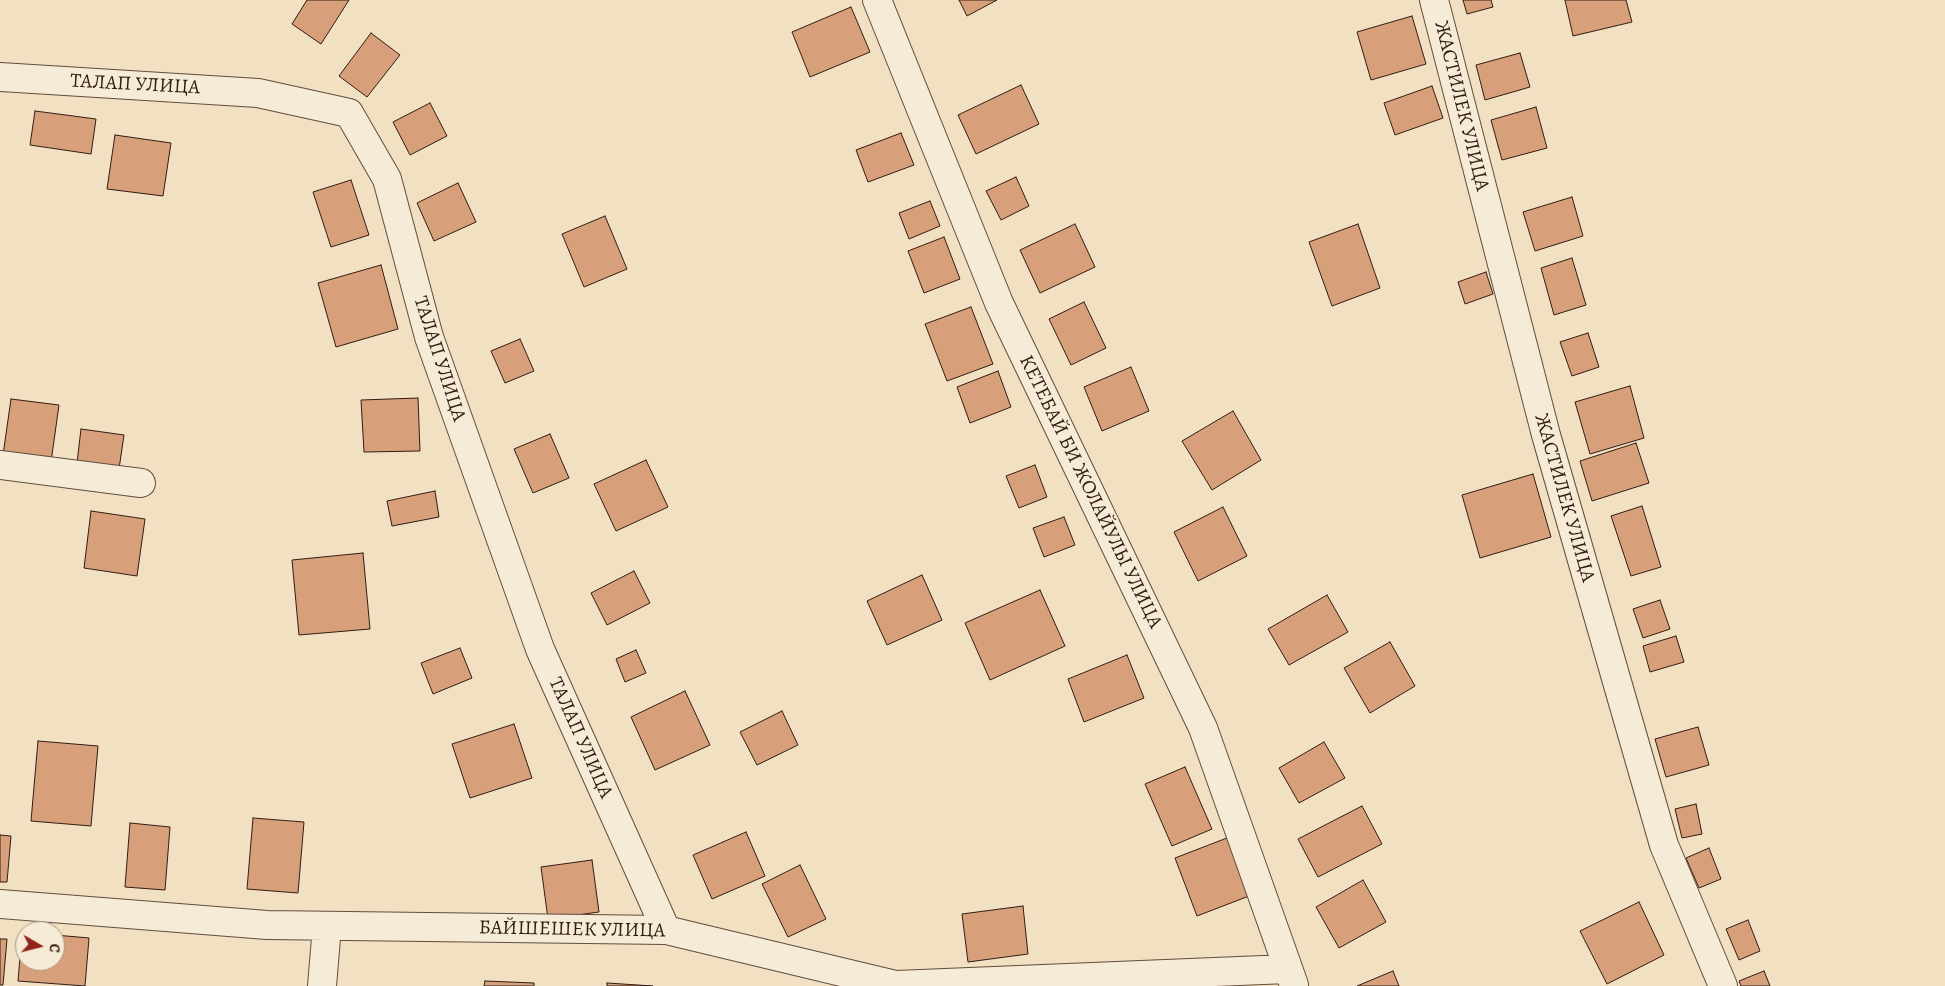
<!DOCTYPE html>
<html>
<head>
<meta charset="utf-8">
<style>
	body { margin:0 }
	#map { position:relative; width:1945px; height:986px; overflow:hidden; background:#f1e0c1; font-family:Alegreya,serif }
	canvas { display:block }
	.north { position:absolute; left:15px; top:921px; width:50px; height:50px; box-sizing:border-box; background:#f6ebd7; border:1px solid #a79889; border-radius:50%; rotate:98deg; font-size:14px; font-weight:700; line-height:20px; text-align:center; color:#311c13 }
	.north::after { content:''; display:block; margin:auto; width:18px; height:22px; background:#8f2418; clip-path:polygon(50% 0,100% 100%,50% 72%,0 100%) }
</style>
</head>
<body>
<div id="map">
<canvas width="1945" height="986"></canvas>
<div class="north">С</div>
</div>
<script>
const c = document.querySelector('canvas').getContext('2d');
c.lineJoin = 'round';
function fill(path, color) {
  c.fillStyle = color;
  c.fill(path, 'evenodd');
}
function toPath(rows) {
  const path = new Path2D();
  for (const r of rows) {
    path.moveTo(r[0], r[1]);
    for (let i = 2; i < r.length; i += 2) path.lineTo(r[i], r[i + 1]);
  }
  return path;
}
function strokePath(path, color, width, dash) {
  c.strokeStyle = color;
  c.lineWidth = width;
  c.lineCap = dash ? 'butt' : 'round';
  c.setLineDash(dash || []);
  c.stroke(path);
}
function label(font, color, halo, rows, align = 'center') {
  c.font = font + ' Alegreya,serif';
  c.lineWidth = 4;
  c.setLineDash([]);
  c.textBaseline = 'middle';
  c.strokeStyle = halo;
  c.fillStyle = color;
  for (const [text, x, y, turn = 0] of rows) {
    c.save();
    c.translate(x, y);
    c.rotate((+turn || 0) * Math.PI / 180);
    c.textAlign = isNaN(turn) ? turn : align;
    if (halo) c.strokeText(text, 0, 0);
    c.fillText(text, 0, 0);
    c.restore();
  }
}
const building = toPath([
	[307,0,349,0,321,44,292,24,307,0],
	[959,0,997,0,967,16,959,0],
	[1463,0,1491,0,1493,7,1467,14,1463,0],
	[1565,0,1626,0,1632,22,1573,36,1565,0],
	[851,7,870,52,810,77,792,32,851,7],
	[1412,16,1426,64,1371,80,1357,32,1412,16],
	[371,33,400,55,367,97,339,76,371,33],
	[1520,53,1530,87,1485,100,1476,65,1520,53],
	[1021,85,1039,124,976,154,958,115,1021,85],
	[1432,86,1443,118,1395,135,1384,103,1432,86],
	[430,103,447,136,410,155,393,122,430,103],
	[1536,107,1547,148,1502,160,1491,120,1536,107],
	[35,111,96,119,91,154,30,145,35,111],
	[901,133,914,165,868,182,856,150,901,133],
	[115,135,171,143,163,196,107,189,115,135],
	[1016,177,1029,206,1001,220,986,191,1016,177],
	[351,180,369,235,331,247,313,192,351,180],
	[458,183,476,222,434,241,417,203,458,183],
	[1572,197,1583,236,1535,251,1523,212,1572,197],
	[930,201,940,226,909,239,899,213,930,201],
	[605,216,627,269,584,287,562,234,605,216],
	[1075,224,1095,267,1040,293,1020,250,1075,224],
	[1358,224,1380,288,1332,306,1309,242,1358,224],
	[944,237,960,279,924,293,908,251,944,237],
	[1572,258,1586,305,1554,315,1541,268,1572,258],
	[381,265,398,329,336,347,318,283,381,265],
	[1486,272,1493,294,1465,304,1458,282,1486,272],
	[1084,302,1106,348,1071,365,1049,319,1084,302],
	[971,307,993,364,947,381,925,324,971,307],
	[1588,333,1599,367,1572,376,1560,342,1588,333],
	[520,339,534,371,505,383,491,351,520,339],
	[1131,367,1149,411,1102,431,1084,387,1131,367],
	[998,371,1011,407,970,423,957,387,998,371],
	[1630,386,1644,438,1590,454,1575,402,1630,386],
	[418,398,420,451,364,452,361,400,418,398],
	[11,399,59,405,51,462,3,455,11,399],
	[1233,411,1261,460,1212,490,1182,441,1233,411],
	[81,429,124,435,119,469,77,463,81,429],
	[550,434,569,478,533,493,514,449,550,434],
	[1636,443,1649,483,1592,501,1580,461,1636,443],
	[646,460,668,507,616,531,594,484,646,460],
	[1035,465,1047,497,1019,508,1006,476,1035,465],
	[1533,474,1551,537,1480,558,1462,495,1533,474],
	[435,491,439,517,392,526,387,501,435,491],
	[1642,506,1661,567,1631,576,1611,516,1642,506],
	[1223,507,1247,556,1198,581,1174,532,1223,507],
	[91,511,145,519,137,576,84,568,91,511],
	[1064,517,1075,545,1044,557,1033,528,1064,517],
	[363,553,370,629,299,635,292,560,363,553],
	[634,571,650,603,607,625,591,593,634,571],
	[922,575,942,620,887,645,867,601,922,575],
	[1040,590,1065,646,990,680,965,623,1040,590],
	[1327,595,1348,632,1289,665,1268,629,1327,595],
	[1660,600,1670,629,1643,638,1633,609,1660,600],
	[1676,636,1684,662,1650,672,1643,646,1676,636],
	[1390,642,1415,686,1370,713,1344,668,1390,642],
	[460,648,472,678,433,694,421,663,460,648],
	[636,650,646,673,625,682,616,659,636,650],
	[1127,655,1144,698,1084,722,1068,679,1127,655],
	[685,691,710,745,655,770,631,717,685,691],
	[782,711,798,745,757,765,740,732,782,711],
	[514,724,532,778,470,798,452,744,514,724],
	[1698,727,1709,765,1666,777,1655,739,1698,727],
	[38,741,98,746,91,826,31,821,38,741],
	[1324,742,1345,778,1299,803,1279,768,1324,742],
	[1185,767,1212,829,1172,846,1145,784,1185,767],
	[1696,804,1702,834,1682,838,1675,809,1696,804],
	[1362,806,1382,844,1318,877,1298,839,1362,806],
	[253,818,304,822,298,893,247,889,253,818],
	[130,823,170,827,165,890,125,887,130,823],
	[746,832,765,876,712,899,693,855,746,832],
	[0,835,11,836,7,882,0,882,0,835],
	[1227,838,1249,896,1197,916,1175,858,1227,838],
	[1709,848,1721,879,1699,888,1686,858,1709,848],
	[592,860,599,912,548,919,541,867,592,860],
	[800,865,826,919,788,937,762,884,800,865],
	[1363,880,1386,922,1339,948,1316,907,1363,880],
	[1639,902,1664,955,1607,984,1580,931,1639,902],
	[1023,906,1028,954,968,962,962,914,1023,906],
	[1748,920,1760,951,1739,960,1726,929,1748,920],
	[22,933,25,933,25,961,55,961,55,935,89,938,85,986,18,981,22,933],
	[0,939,7,939,3,985,0,985,0,939],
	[1393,971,1399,986,1357,986,1393,971],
	[1764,971,1770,986,1741,986,1739,981,1764,971],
	[485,981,534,983,534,986,484,986,485,981],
	[607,983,653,986,607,986,607,983]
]);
fill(building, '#d89f7b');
strokePath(building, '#311c13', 1);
const minor = toPath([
	[877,0,999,303,1203,728,1294,985],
	[1434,0,1546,435,1664,845,1723,986],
	[0,77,258,93,349,113,387,179,429,337,540,649,666,930],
	[0,465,141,483],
	[0,904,267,925,666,930,896,985,1288,969],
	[322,986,327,926]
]);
strokePath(minor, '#614d3e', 30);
strokePath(minor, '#f6ebd7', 28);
label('20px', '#311c13', '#f6ebd7', [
	["ТАЛАП УЛИЦА",135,85,3],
	["ЖАСТИЛЕК УЛИЦА",1461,106,76],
	["ТАЛАП УЛИЦА",439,359,72],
	["КЕТЕБАЙ БИ ЖОЛАЙУЛЫ УЛИЦА",1090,492,64],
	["ЖАСТИЛЕК УЛИЦА",1564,498,74],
	["ТАЛАП УЛИЦА",580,738,66],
	["БАЙШЕШЕК УЛИЦА",572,930,1]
]);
</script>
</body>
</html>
